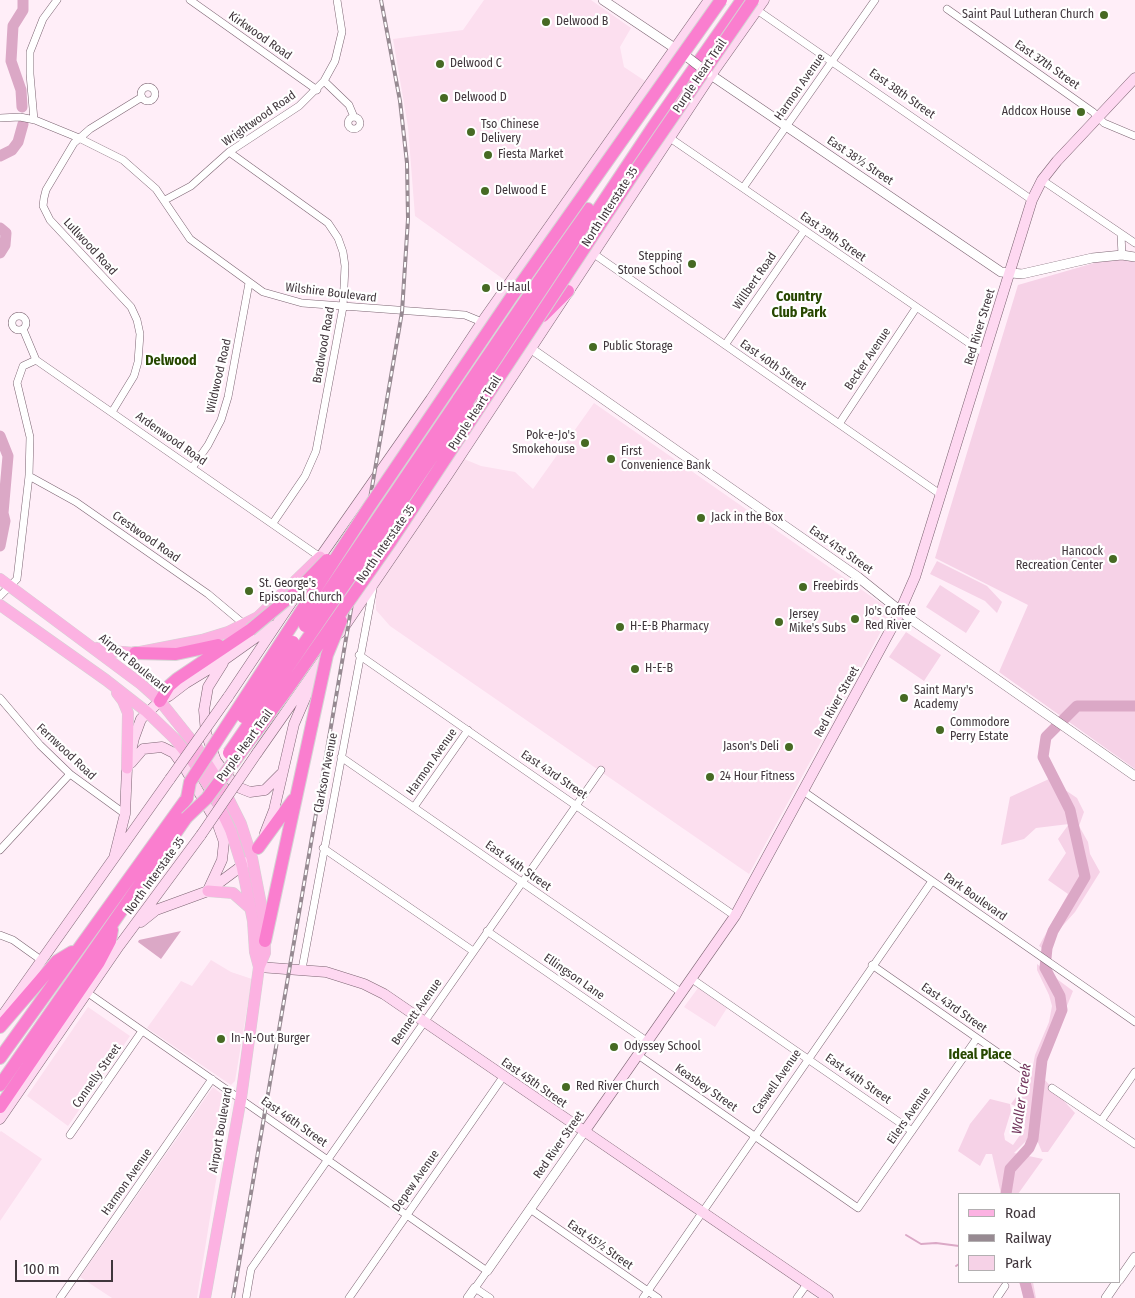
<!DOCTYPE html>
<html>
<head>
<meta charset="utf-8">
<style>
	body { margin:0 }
	#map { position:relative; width:1135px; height:1298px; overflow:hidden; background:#ffeef8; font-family:"Fira Sans Condensed",sans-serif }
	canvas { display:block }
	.legend { position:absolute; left:958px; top:1193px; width:162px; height:90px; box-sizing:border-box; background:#fff; border:1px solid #b3afb1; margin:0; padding:6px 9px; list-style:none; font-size:15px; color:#40363c }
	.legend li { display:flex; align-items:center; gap:10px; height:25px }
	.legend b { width:25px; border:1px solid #b3afb1 }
	.scale { position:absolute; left:15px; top:1260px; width:98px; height:22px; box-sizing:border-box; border:2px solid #40363c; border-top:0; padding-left:6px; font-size:15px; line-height:18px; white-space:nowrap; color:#40363c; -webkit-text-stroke:4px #fff; paint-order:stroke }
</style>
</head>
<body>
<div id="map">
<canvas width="1135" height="1298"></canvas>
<ul class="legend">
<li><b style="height:6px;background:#fcb2e2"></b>Road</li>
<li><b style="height:6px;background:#978a92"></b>Railway</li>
<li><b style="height:14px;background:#f6d2e7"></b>Park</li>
</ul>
<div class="scale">100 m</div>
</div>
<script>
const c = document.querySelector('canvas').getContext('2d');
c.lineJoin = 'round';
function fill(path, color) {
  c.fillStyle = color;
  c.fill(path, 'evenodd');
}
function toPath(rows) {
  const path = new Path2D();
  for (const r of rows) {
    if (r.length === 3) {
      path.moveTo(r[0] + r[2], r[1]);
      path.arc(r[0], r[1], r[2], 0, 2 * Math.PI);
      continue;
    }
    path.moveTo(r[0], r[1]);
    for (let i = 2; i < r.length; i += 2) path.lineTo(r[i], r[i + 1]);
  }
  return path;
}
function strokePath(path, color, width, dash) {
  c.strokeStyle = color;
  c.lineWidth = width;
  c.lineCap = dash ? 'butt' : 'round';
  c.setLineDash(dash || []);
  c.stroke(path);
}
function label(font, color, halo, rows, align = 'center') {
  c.font = font + ' "Fira Sans Condensed",sans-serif';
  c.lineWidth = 4.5;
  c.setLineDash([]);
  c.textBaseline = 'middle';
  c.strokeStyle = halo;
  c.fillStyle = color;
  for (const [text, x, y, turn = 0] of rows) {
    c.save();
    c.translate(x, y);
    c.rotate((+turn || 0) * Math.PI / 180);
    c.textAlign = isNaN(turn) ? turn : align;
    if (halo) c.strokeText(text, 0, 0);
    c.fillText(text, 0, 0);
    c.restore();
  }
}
fill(toPath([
	[484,0,591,0,631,28,620,47,624,67,645,81,578,182,506,281,415,216,408,127,393,39,463,30],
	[594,403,892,611,749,874,390,626,376,610,376,588,464,459,481,466,515,472,533,489],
	[211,960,231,972,252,979,235,1081,231,1085,147,1028,181,981,192,986],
	[698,988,727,1008,715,1027,684,1007],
	[88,1007,130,1036,68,1126,27,1096],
	[213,1087,229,1100,197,1298,112,1298,80,1277],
	[1,1131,42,1159,0,1221,0,1132]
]), '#fcdfef');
fill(toPath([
	[1122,255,1135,261,1135,769,999,672,1028,605,935,558,1018,285],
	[937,561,987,586,1002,602,997,613,985,601,930,574],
	[940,585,980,611,966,633,926,607],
	[906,632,941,655,924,681,889,657],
	[1049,779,1077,798,1084,812,1079,826,1088,842,1090,854,1100,872,1075,912,1057,932,1050,953,1039,946,1068,894,1048,880,1066,853,1058,839,1069,824,1036,828,1024,839,1001,845,1010,797],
	[1037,964,1073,991,1047,1055,1044,1079,1075,1113,1048,1152,1042,1152,1037,1140,1031,1136,1014,1153,1043,1159,1018,1194,1001,1194,992,1154,986,1154,980,1166,958,1151,970,1124,990,1099,1010,1104,1011,1111,1004,1134,1005,1140,1013,1145,1025,1128,1023,1110,1011,1104,1031,1076,1035,1055,1049,1022,1052,1006,1049,995,1037,970],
	[1019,1282,1033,1282,1036,1298,1024,1298]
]), '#f6d2e7');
fill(toPath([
	[181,931,161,959,138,942,139,940]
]), '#dba8c6');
strokePath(toPath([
	[906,1235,921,1244,936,1243,959,1246],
	[956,1266,959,1264]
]), '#dba8c6', 2);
strokePath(toPath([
	[22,107,21,90,11,61,13,26,23,10,23,0],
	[0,156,12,150,18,142,23,124],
	[0,228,6,233,5,245,0,253],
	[0,436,8,456,3,513,5,521,0,546],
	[1006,1194,1010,1169,1029,1148,1033,1139,1042,1060,1062,1010,1060,996,1045,968,1047,948,1053,931,1085,877,1070,810,1043,757,1046,737,1077,706,1135,706],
	[1025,1282,1029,1298]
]), '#dba8c6', 11);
const minor = toPath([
	[190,0,317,90],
	[947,9,1093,112,1104,123,1135,136],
	[757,10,1032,200],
	[324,81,349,105,354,117],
	[148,94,7],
	[354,123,6],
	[0,118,20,117,35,120,79,138,123,160,156,189,190,239,263,292,302,303,465,315,482,322],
	[34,120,30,74,30,52,43,19,57,0],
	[670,138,985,354],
	[229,152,328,223,338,238,343,252,345,266,343,307,316,451,305,476,273,523],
	[1042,180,1135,243],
	[743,188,875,0],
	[165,200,191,186,229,152,299,106,324,81,335,61,342,32,337,0],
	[1121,235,1122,255],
	[594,254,940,494],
	[19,323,7],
	[23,329,36,360,320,557],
	[725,345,804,231],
	[112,412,134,376,138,362,140,334,137,320,131,307,50,220,43,206,44,198,46,190,74,143,90,129,142,97],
	[839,424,916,308],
	[192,468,208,445,221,420,228,397,249,283],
	[29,476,76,502,208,594,245,625],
	[0,596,17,579,29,476,30,437,17,383,23,366,36,360],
	[359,655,735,916],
	[0,698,40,745,70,774,125,814],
	[341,757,682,993],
	[803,791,1135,1022],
	[414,807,468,730],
	[323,848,473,951],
	[0,850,70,774],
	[487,931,648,1042],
	[0,935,13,940,41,960],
	[872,965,1023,1070],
	[302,969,373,589],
	[692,979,912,1131],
	[88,993,487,1271,475,1288,490,1298],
	[638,1055,858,1208,977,1038],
	[1052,1088,1135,1144],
	[1101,1121,1135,1072],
	[70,1135,142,1031],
	[530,1209,658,1298],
	[60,1298,212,1079],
	[246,1298,251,1269,601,770],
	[349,1298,503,1077],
	[643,1298,932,881],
	[797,1298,807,1284],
	[997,1298,1005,1286]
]);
const tertiary = toPath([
	[603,0,679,51],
	[708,73,1001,272,1022,274,1092,258,1122,255,1135,257],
	[530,348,858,577,909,618,1135,776],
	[487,1271,584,1132],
	[1119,1280,1135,1257],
	[468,1298,475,1288],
	[1106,1298,1117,1282]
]);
const secondary = toPath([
	[316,563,431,399,482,322,709,0],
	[340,633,447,476,711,75,764,0],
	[223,663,208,687,204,710,206,733,216,761,230,779,240,788,250,792,265,790,281,774],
	[228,697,297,594],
	[257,753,325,656],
	[131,763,143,749,162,747,174,753,186,770,218,825,224,842,222,860,209,888],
	[265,833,274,810,294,724,313,680],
	[114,858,125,814,127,768,134,738,141,719,160,701,169,696,186,683,227,658,272,626],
	[141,922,156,910,208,891,247,862],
	[259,967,326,972,364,984,384,994,828,1298],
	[0,1019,170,779],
	[0,1119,119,946,201,835],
	[584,1132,735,916,897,618,915,577,1032,200,1042,180,1057,161,1135,78]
]);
const primary = toPath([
	[0,579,141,684,160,701,196,746,224,790,241,824,252,858,264,920,265,953,259,967,241,1098,205,1298],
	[0,605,106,680,147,712,175,739,192,760,212,791,231,831,242,866,253,921,255,952,259,967],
	[97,648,110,651,135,653,202,640,228,632,258,617,320,557],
	[117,693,123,701,128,713,127,768],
	[208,891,233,893,251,909]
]);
const motorway = toPath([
	[543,316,568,291],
	[458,400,588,209],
	[467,406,653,127,742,0],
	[135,653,176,654,218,645],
	[160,701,169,686,177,679,250,630],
	[258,848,293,800],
	[265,941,312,724],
	[0,1027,57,961,72,952],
	[0,1058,187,798],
	[0,1085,186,818],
	[0,1107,99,962,110,941,112,930]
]);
strokePath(minor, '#7c6472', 8);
strokePath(tertiary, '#7c6472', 10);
strokePath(secondary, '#7c6472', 11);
strokePath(primary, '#d5d3d4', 12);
strokePath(motorway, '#d5d3d4', 14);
strokePath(minor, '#fff', 7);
strokePath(tertiary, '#fff', 9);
strokePath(secondary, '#fed8f1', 10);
strokePath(primary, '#fcb2e2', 11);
strokePath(motorway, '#fa7ecf', 12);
const rail = toPath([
	[233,1298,402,312,408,219,407,163,400,101,381,0]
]);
strokePath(rail, '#978a92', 4);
strokePath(rail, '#fff', 2, [5.5]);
const tertiaryBridge = toPath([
	[682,53,708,73]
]);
const secondaryBridge = toPath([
	[170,779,228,697],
	[201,835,257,753]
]);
const motorwayBridge = toPath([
	[305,626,458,400],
	[250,630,297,591,327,560],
	[243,717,293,642],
	[312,724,327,655,341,621],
	[229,753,467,406],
	[187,798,190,782,369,507,510,299,721,0],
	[186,818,207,798,286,691,391,541,632,176,753,0]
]);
strokePath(tertiaryBridge, '#7c6472', 10, []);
strokePath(secondaryBridge, '#7c6472', 11, []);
strokePath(motorwayBridge, '#d5d3d4', 14, []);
strokePath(tertiaryBridge, '#fff', 9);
strokePath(secondaryBridge, '#fed8f1', 10);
strokePath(motorwayBridge, '#fa7ecf', 12);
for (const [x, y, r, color] of [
	[1104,15,5,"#466a23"],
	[546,22,5,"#466a23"],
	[440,64,5,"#466a23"],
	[444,98,5,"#466a23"],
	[1081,112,5,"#466a23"],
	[471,132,5,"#466a23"],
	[488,155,5,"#466a23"],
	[485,191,5,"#466a23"],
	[692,264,5,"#466a23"],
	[486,288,5,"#466a23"],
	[593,347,5,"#466a23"],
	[585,443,5,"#466a23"],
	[611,459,5,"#466a23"],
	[701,518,5,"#466a23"],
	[1113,559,5,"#466a23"],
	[803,587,5,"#466a23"],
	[249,591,5,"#466a23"],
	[855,619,5,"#466a23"],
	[779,622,5,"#466a23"],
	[620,627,5,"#466a23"],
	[635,669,5,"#466a23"],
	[904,698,5,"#466a23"],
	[940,730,5,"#466a23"],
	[789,747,5,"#466a23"],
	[710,777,5,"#466a23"],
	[221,1039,5,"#466a23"],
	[614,1047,5,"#466a23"],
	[566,1087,5,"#466a23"]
]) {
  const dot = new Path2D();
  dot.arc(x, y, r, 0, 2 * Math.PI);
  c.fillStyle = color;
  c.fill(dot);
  strokePath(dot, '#fff', 2);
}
label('12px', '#40363c', '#fff', [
	["Saint Paul Lutheran Church",1094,15,"right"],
	["Delwood B",556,22],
	["Delwood C",450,64],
	["Delwood D",454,98],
	["Addcox House",1071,112,"right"],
	["Tso Chinese",481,125],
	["Delivery",481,139],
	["Fiesta Market",498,155],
	["Delwood E",495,191],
	["Stepping",682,257,"right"],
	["Stone School",682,271,"right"],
	["U-Haul",496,288],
	["Public Storage",603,347],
	["Pok-e-Jo's",575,436,"right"],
	["Smokehouse",575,450,"right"],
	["First",621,452],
	["Convenience Bank",621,466],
	["Jack in the Box",711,518],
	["Hancock",1103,552,"right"],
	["Recreation Center",1103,566,"right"],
	["St. George's",259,584],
	["Episcopal Church",259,598],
	["Freebirds",813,587],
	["Jo's Coffee",865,612],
	["Red River",865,626],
	["Jersey",789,615],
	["Mike's Subs",789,629],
	["H-E-B Pharmacy",630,627],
	["H-E-B",645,669],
	["Saint Mary's",914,691],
	["Academy",914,705],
	["Commodore",950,723],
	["Perry Estate",950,737],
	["Jason's Deli",779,747,"right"],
	["24 Hour Fitness",720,777],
	["In-N-Out Burger",231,1039],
	["Odyssey School",624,1047],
	["Red River Church",576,1087]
], 'left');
label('12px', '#40363c', '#fff', [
	["Kirkwood Road",260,36,35],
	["East 37th Street",1047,65,35],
	["Purple Heart Trail",700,76,-56],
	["Harmon Avenue",800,87,-55],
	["East 38th Street",902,94,35],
	["Wrightwood Road",259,119,-35],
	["East 38½ Street",860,161,34],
	["North Interstate 35",610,207,-57],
	["East 39th Street",833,237,35],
	["Lullwood Road",90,247,47],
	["Willbert Road",755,281,-55],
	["Wilshire Boulevard",331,293,7],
	["Red River Street",980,327,-73],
	["Bradwood Road",324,345,-80],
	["Becker Avenue",868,359,-56],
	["East 40th Street",773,365,35],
	["Wildwood Road",219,376,-77],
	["Purple Heart Trail",475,413,-57],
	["Ardenwood Road",171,439,35],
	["Crestwood Road",146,537,35],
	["North Interstate 35",386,544,-55],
	["East 41st Street",841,550,35],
	["Airport Boulevard",134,664,39],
	["Red River Street",837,702,-61],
	["Purple Heart Trail",245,746,-54],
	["Fernwood Road",66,752,43],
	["Harmon Avenue",432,762,-55],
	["Clarkson Avenue",326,773,-79],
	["East 43rd Street",554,775,34],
	["East 44th Street",518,866,35],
	["North Interstate 35",155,876,-54],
	["Park Boulevard",975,897,35],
	["Ellingson Lane",574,977,35],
	["East 43rd Street",954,1008,35],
	["Bennett Avenue",417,1012,-55],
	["Connelly Street",97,1076,-55],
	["East 44th Street",858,1079,35],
	["Caswell Avenue",777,1082,-55],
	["East 45th Street",534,1083,35],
	["Keasbey Street",706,1088,35],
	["Eilers Avenue",909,1116,-55],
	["East 46th Street",294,1122,35],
	["Airport Boulevard",221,1130,-80],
	["Red River Street",559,1145,-55],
	["Depew Avenue",416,1181,-55],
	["Harmon Avenue",127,1182,-55],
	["East 45½ Street",600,1245,35]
]);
label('bold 14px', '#274700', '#fff', [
	["Country",799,297],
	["Club Park",799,313],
	["Delwood",171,361],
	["Ideal Place",980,1055]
]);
label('italic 14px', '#72345c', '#fff', [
	["Waller Creek",1022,1099,-82]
]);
</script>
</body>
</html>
